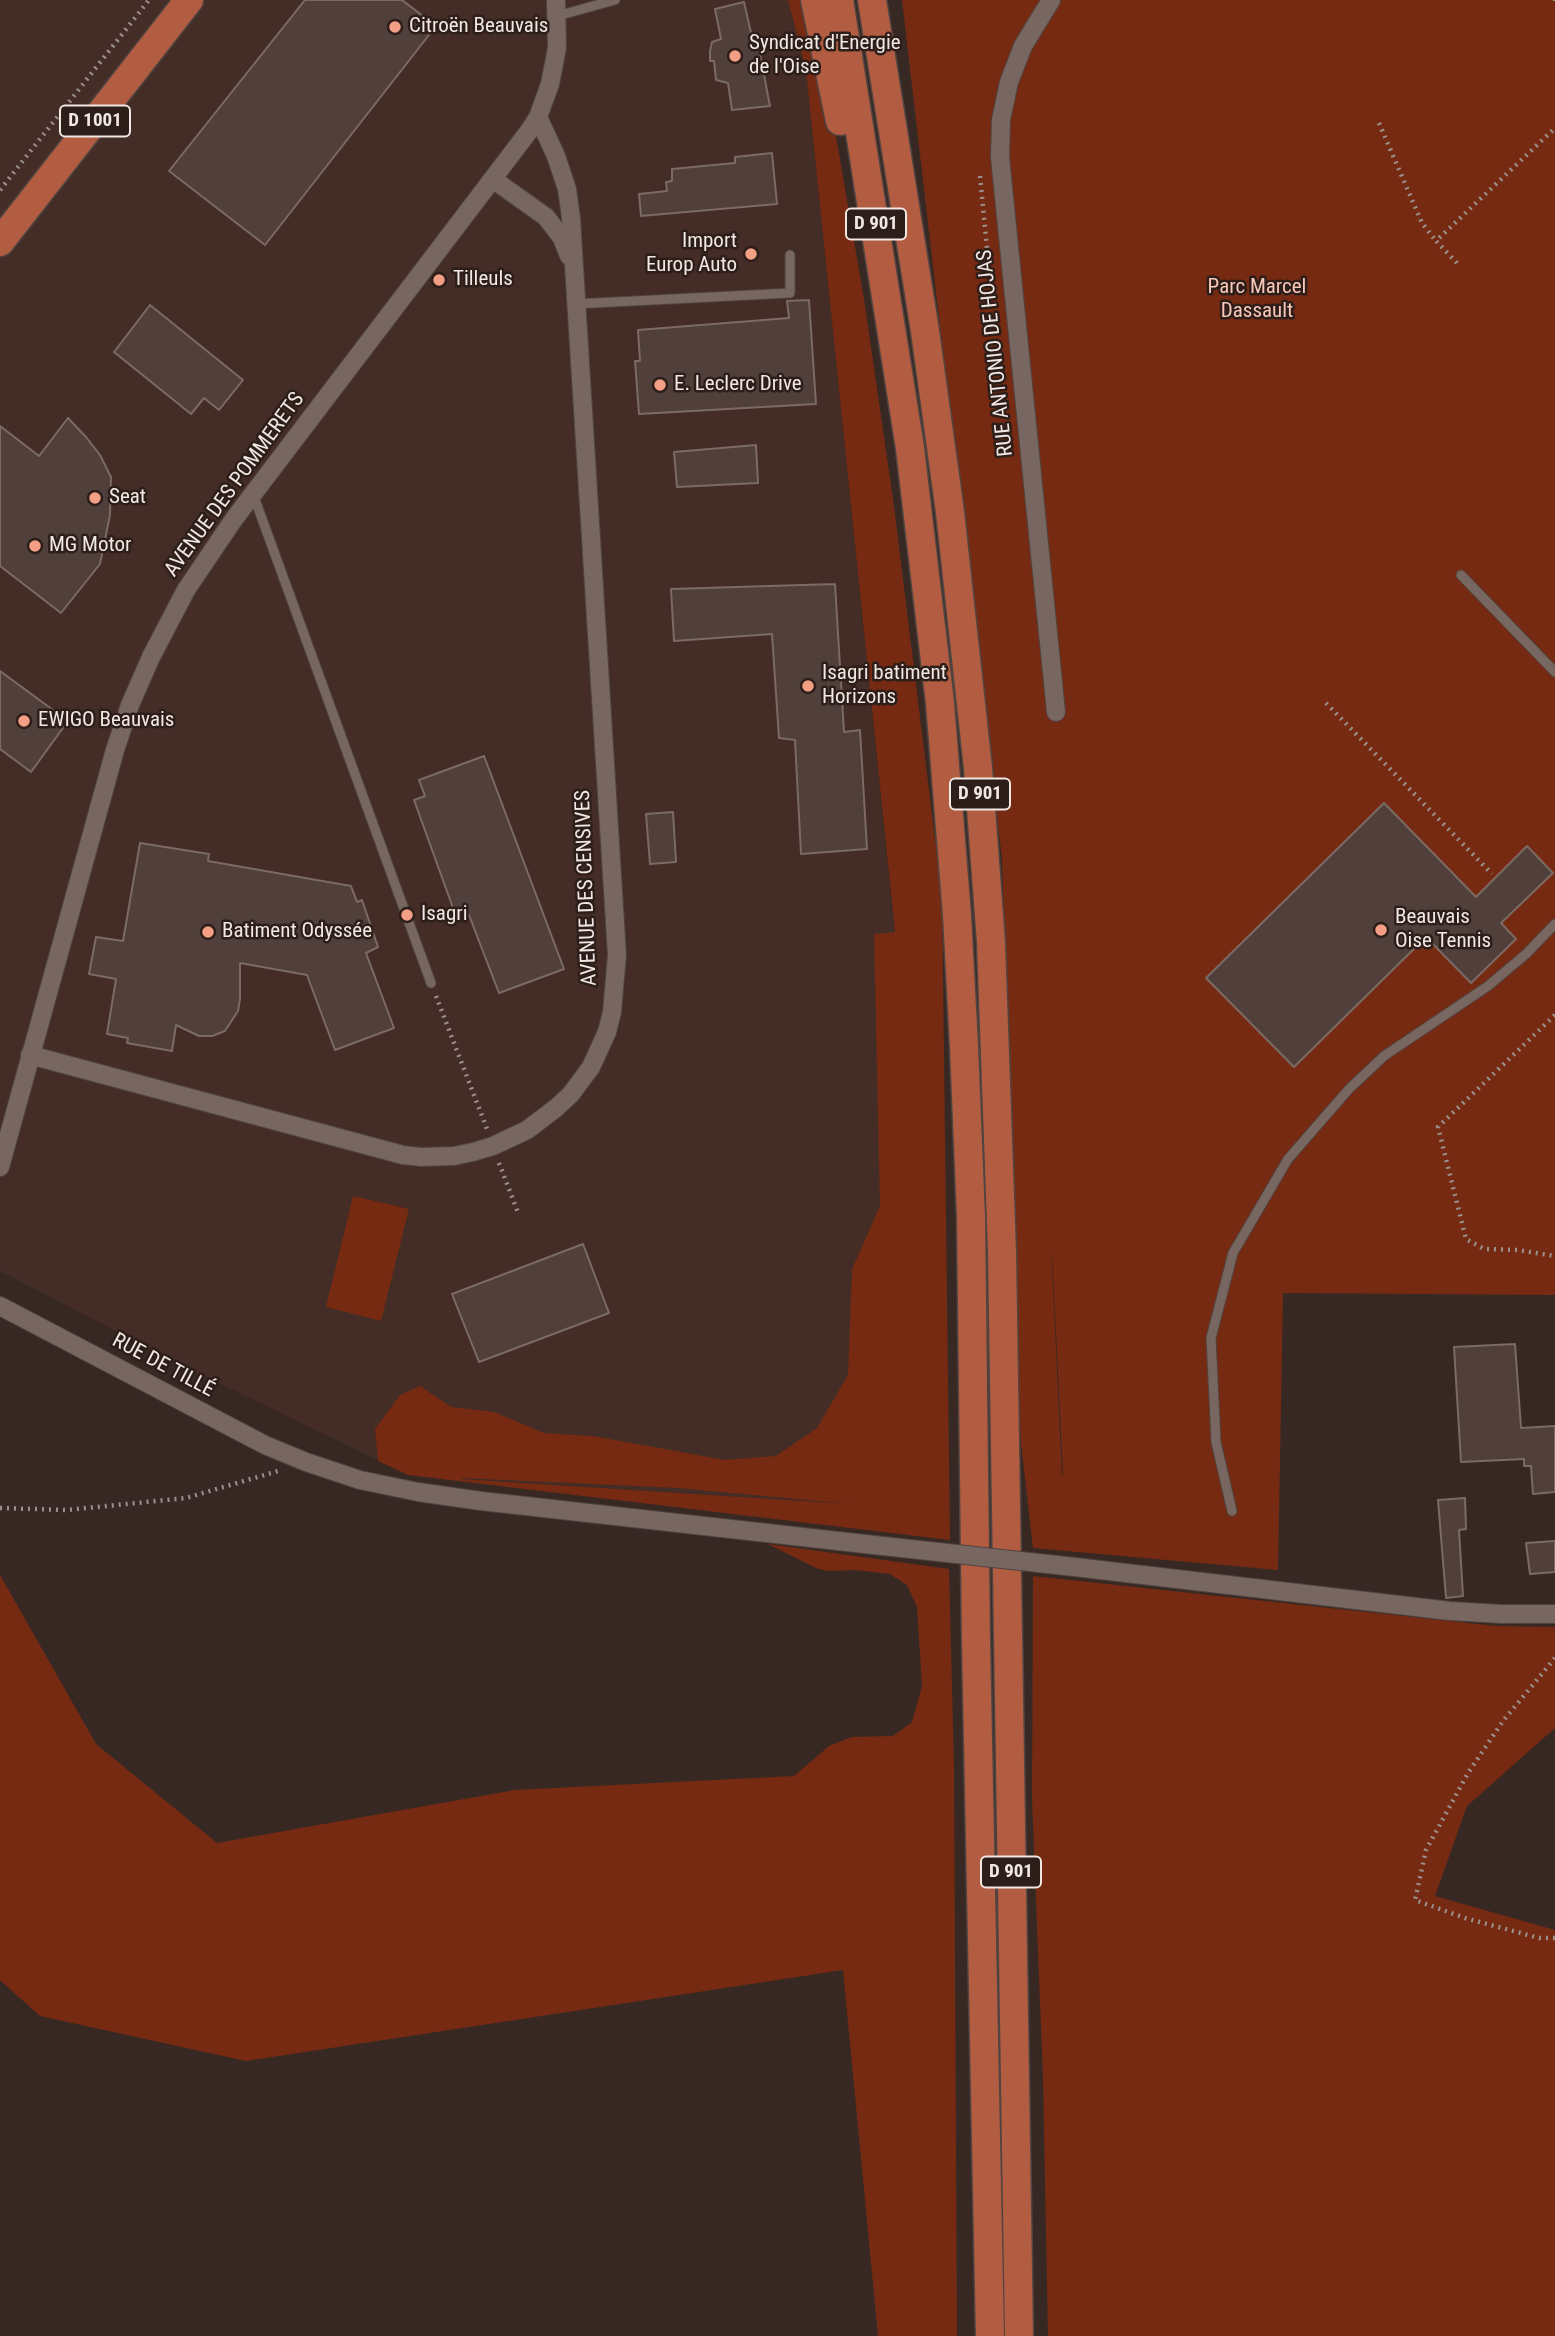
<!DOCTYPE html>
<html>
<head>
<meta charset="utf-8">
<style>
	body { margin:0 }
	canvas { display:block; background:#372823 }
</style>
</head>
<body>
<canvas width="1555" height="2336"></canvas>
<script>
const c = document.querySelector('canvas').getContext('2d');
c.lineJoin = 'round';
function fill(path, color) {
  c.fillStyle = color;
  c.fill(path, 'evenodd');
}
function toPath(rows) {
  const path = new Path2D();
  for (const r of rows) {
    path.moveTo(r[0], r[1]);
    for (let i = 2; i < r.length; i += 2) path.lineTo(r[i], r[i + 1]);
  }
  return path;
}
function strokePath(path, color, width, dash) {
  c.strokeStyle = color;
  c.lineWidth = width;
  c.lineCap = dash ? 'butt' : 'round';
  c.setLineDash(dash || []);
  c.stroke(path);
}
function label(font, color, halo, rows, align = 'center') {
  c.font = font + ' "Roboto Condensed",sans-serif';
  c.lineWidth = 5;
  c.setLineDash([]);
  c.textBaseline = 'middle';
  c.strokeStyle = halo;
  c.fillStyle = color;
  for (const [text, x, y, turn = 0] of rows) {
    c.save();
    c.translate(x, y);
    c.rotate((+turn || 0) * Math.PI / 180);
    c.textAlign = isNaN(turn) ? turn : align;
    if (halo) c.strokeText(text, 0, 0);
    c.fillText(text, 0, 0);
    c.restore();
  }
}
fill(toPath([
	[0,0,789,0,806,70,900,987,906,1508,408,1475,172,1360,0,1271]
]), '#432d26');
fill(toPath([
	[788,0,808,0,825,72,864,299,894,506,942,896,950,1540,408,1475,378,1461,375,1429,400,1395,420,1386,451,1407,494,1412,544,1433,593,1436,725,1460,776,1456,817,1428,848,1375,852,1269,880,1206,874,934,895,932,806,70],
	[462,1478,678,1488,850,1504,462,1479],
	[902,0,1555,0,1555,1295,1283,1293,1278,1570,1033,1548,1020,1435,1002,859],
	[1052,1253,1063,1474,1062,1475,1052,1265],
	[353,1196,409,1209,381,1321,326,1307],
	[768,1544,949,1569,954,1767,957,2336,878,2336,843,1970,246,2061,40,2016,0,1980,0,1575,96,1744,217,1843,515,1790,794,1776,829,1746,852,1737,893,1736,912,1722,922,1686,917,1607,907,1585,890,1574,856,1570,828,1571,816,1568],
	[1033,1576,1496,1626,1555,1627,1555,1728,1467,1806,1435,1896,1555,1930,1555,2336,1048,2336,1043,2079,1032,1799]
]), '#762a12');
const building = toPath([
	[305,0,402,0,436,26,265,245,169,171,305,0],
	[744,2,751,33,756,33,770,106,732,110,728,83,716,80,714,61,710,61,710,51,712,42,721,39,715,9,744,2],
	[772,153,777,204,641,216,639,194,667,191,666,182,672,181,672,169,735,163,735,157,772,153],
	[809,300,816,404,639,414,635,361,640,361,638,330,789,318,787,301,809,300],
	[150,305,243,380,219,410,204,398,191,414,114,352,150,305],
	[68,418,86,437,100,455,111,477,110,515,100,564,61,613,0,566,0,426,39,456,68,418],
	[756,445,758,483,677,487,674,452,756,445],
	[835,584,844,732,860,730,867,849,801,854,795,740,779,738,772,634,674,641,671,589,835,584],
	[0,671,68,721,31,772,0,749,0,671],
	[484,756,564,969,499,993,469,915,457,919,414,800,425,796,419,780,484,756],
	[1384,803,1476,897,1527,846,1553,873,1501,923,1516,939,1471,983,1426,937,1294,1067,1206,978,1384,803],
	[673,812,676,862,650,864,646,814,673,812],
	[140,843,209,854,208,861,351,886,357,902,362,900,378,947,366,953,394,1028,335,1050,307,975,240,963,240,999,238,1011,225,1031,212,1036,199,1036,176,1025,172,1051,127,1043,128,1038,107,1034,116,979,89,974,96,937,123,941,140,843],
	[583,1244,609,1313,479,1362,452,1294,583,1244],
	[1515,1344,1521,1428,1555,1426,1555,1492,1533,1494,1531,1466,1524,1466,1524,1459,1461,1462,1454,1347,1515,1344],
	[1465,1498,1466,1529,1459,1530,1463,1596,1446,1598,1438,1500,1465,1498],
	[1555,1541,1555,1572,1530,1574,1526,1543,1555,1541]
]);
fill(building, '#503f3a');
strokePath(building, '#7c6a64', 2);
const lane = toPath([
	[557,16,615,0],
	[575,304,790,293,790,255],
	[253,494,431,983],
	[1461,575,1555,672],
	[1232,1511,1216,1442,1211,1338,1233,1253,1288,1159,1349,1089,1384,1056,1488,986,1526,954,1555,924]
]);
const street = toPath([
	[1051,0,1023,46,1009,82,1001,120,1000,157,1056,712],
	[494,180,546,217,562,238,569,256],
	[30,1055,403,1155,421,1157,454,1156,473,1152,493,1146,527,1130,556,1108,571,1094,591,1067,607,1032,612,1012,617,955,571,218,567,189,556,156,538,117],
	[0,1167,115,750,130,705,151,657,186,590,234,519,529,131,538,117,550,84,557,48,556,0],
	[0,1306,265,1445,306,1462,360,1480,418,1492,481,1501,874,1545],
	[1075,1567,1450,1611,1502,1614,1555,1614]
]);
const primary = toPath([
	[815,0,840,121],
	[839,0,910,448,940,703,957,915,964,1046,971,1217,976,1641,990,2336],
	[872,0,925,331,950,512,978,768,991,942,1002,1251,1019,2336],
	[0,242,189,0]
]);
strokePath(lane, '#514440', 11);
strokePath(street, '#514440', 20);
strokePath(primary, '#514440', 31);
strokePath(toPath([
	[1555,0,1555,1],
	[1379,123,1422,223,1436,241],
	[980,176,988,258],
	[0,190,149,0],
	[1457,263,1436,241,1555,128],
	[1326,703,1492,874],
	[436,996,487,1129],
	[1555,1015,1438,1127,1466,1239,1484,1249,1517,1250,1555,1256],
	[499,1163,519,1215],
	[0,1508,67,1510,186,1498,278,1471],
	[1555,1658,1503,1721,1468,1773,1426,1850,1415,1900,1465,1918,1539,1938,1555,1938]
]), '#9c908c', 4.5, [2, 5]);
strokePath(lane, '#786661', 9);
strokePath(street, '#786661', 18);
strokePath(primary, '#b25c41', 28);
const streetBridge = toPath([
	[874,1545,1075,1567]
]);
strokePath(streetBridge, '#514440', 20, []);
strokePath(streetBridge, '#786661', 18);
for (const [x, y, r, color] of [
	[395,27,7,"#f39f85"],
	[735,56,7,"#f39f85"],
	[751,254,7,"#f39f85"],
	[439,280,7,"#f39f85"],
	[660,385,7,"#f39f85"],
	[95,498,7,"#f39f85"],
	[35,546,7,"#f39f85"],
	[808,686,7,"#f39f85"],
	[24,721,7,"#f39f85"],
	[407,915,7,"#f39f85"],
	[1381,930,7,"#f39f85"],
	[208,932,7,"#f39f85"]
]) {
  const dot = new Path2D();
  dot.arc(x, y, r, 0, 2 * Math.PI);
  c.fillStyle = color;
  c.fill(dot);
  strokePath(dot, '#2d1e1a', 2.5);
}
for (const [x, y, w] of [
	[95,121,70],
	[876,224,60],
	[980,794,60],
	[1011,1872,60]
]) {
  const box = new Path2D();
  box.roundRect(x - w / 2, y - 15.5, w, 31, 5);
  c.fillStyle = '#2d1e1a';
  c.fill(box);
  strokePath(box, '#f1e7e3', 2);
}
label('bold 19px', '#f1e7e3', null, [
	["D 1001",95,121],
	["D 901",876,224],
	["D 901",980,794],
	["D 901",1011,1872]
]);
label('21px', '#f1e7e3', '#2d1e1a', [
	["Citroën Beauvais",409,27],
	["Syndicat d'Energie",749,44],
	["de l'Oise",749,68],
	["Import",737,242,"right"],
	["Europ Auto",737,266,"right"],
	["Tilleuls",453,280],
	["E. Leclerc Drive",674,385],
	["Seat",109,498],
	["MG Motor",49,546],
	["Isagri batiment",822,674],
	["Horizons",822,698],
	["EWIGO Beauvais",38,721],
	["Isagri",421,915],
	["Beauvais",1395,918],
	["Oise Tennis",1395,942],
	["Batiment Odyssée",222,932]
], 'left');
label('21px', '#fac8b9', '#2d1e1a', [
	["Parc Marcel",1257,288],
	["Dassault",1257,312]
]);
label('21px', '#f1e7e3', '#2d1e1a', [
	["RUE ANTONIO DE HOJAS",996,353,-96],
	["AVENUE DES POMMERETS",235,485,-54],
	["AVENUE DES CENSIVES",587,888,-92],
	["RUE DE TILLÉ",163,1366,28]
]);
</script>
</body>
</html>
